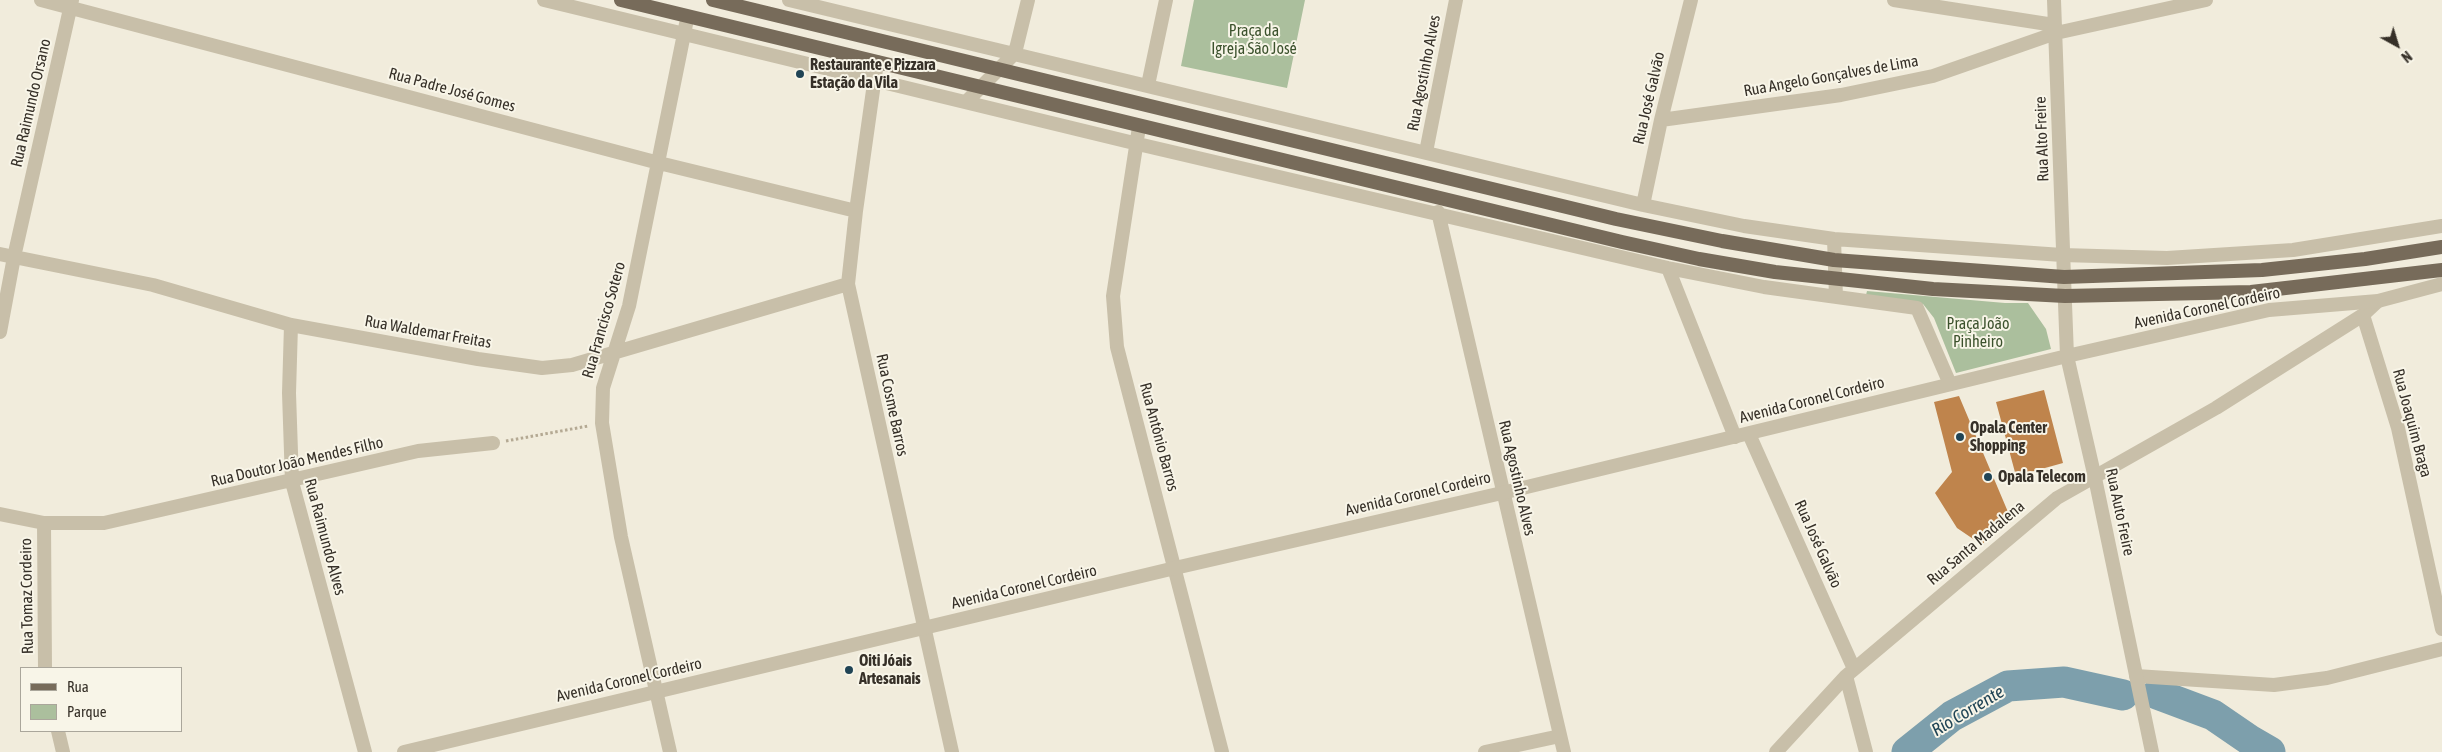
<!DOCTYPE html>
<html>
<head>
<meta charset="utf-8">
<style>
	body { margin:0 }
	#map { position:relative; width:2442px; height:752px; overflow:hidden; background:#f1ecdc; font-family:"Asap Condensed",sans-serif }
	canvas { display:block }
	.legend { position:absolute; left:20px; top:667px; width:162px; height:65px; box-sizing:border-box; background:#f8f5e8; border:1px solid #aaa69b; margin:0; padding:6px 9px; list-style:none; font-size:15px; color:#363028 }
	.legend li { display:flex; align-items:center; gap:10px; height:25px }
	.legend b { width:25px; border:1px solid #aaa69b }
	.north { position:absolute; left:2372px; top:20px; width:50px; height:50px; -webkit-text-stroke:4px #f8f5e8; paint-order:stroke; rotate:141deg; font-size:14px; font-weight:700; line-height:20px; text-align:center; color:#363028 }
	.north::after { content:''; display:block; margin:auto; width:18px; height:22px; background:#363028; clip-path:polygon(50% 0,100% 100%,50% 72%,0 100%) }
</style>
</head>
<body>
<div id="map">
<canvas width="2442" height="752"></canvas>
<ul class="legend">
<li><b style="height:6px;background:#776b5a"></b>Rua</li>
<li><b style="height:14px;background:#abbf9d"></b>Parque</li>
</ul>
<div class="north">N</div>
</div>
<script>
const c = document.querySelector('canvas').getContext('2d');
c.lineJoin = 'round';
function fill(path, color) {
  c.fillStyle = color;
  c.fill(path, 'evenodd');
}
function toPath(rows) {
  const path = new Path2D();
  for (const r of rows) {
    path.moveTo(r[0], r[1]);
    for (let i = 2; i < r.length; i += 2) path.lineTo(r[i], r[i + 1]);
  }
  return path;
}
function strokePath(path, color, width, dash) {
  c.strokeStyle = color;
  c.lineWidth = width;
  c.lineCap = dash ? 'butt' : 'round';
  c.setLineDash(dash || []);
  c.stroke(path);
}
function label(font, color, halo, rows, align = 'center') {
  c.font = font + ' "Asap Condensed",sans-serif';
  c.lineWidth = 4;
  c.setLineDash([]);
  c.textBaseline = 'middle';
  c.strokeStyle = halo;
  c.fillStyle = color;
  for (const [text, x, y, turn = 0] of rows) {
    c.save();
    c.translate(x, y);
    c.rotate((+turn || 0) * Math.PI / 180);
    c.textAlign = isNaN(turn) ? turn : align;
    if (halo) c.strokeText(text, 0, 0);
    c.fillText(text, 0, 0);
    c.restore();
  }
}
fill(toPath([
	[1194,0,1305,0,1287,88,1181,66],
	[1867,291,2005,303,2028,303,2046,329,2051,349,1956,373,1934,318,1923,304,1866,295]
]), '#abbf9d');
strokePath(toPath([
	[2157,694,2213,715,2251,741,2270,752],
	[1907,752,1952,716,2008,686,2064,682,2123,695]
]), '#7d9fac', 31);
fill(toPath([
	[2044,390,2063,463,2016,476,1996,402],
	[1959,396,2008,512,1982,545,1957,528,1935,493,1952,472,1934,402]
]), '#bf844c');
strokePath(toPath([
	[506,441,588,426]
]), '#b4a993', 3, [2.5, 2.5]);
strokePath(toPath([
	[41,0,659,163,856,211],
	[544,0,1138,144,1668,268,1764,287,1917,308,1950,384],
	[789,0,1643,205,1744,226,1834,239,2062,255,2167,258,2293,250,2442,226],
	[1894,0,2054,25],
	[2054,0,2064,277],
	[877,62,856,211,848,284,952,752],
	[1148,85,1166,0],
	[966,102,1015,53,1028,0],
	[1661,120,1841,95,1933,76,2056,33,2206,0],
	[1139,127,1113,296,1117,347,1222,752],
	[1426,152,1456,0],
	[1643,205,1661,120,1691,0],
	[1438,212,1564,752],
	[1834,239,1836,297],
	[0,254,153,285,291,325,478,359,542,368,572,365,848,284],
	[1668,268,1735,437],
	[2363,315,2398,428,2442,629],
	[291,325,289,393,292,482,365,752],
	[0,332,14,257,72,0],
	[1749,434,1854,669],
	[0,514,44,523,104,523,418,451,493,443],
	[44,523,45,668],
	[1846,676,1866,752],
	[2136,676,2274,685,2327,678,2442,649],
	[58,731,63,752],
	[670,752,621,537,602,423,603,388,629,306,686,24],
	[1485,752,1560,736],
	[1776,752,1846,676,2057,498,2216,408,2363,315,2378,301]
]), '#c8bfa9', 14);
strokePath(toPath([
	[2064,277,2067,356,2095,478,2152,752],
	[404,752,1175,568,1502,493,2067,356,2269,310,2378,301,2442,284]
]), '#c8bfa9', 14);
strokePath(toPath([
	[621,0,1622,242,1699,259,1775,272,1933,289,2065,296,2251,292,2442,270],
	[713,0,1616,219,1722,241,1834,260,2064,277,2262,270,2365,259,2442,247]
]), '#776b5a', 14);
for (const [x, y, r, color] of [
	[800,74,5,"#204455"],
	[1960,437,5,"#204455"],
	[1988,477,5,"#204455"],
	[849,670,5,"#204455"]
]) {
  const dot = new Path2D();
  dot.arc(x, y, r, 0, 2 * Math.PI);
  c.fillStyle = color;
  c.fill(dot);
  strokePath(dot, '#f8f5e8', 2);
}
label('16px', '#3c522d', '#f8f5e8', [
	["Praça da",1254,31],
	["Igreja São José",1254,49],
	["Praça João",1978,324],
	["Pinheiro",1978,342]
]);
label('bold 16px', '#363028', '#f8f5e8', [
	["Restaurante e Pizzara",810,65],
	["Estação da Vila",810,83],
	["Opala Center",1970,428],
	["Shopping",1970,446],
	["Opala Telecom",1998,477],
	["Oiti Jóais",859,661],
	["Artesanais",859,679]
], 'left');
label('16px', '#363028', '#f8f5e8', [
	["Rua Agostinho Alves",1424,73,-79],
	["Rua Angelo Gonçalves de Lima",1831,76,-10],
	["Rua Padre José Gomes",452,90,15],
	["Rua José Galvão",1649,98,-77],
	["Rua Raimundo Orsano",31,103,-77],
	["Rua Alto Freire",2042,139,-92],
	["Avenida Coronel Cordeiro",2207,308,-12],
	["Rua Francisco Sotero",604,320,-74],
	["Rua Waldemar Freitas",428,332,10],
	["Avenida Coronel Cordeiro",1812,400,-14],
	["Rua Cosme Barros",892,405,78],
	["Rua Joaquim Braga",2412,423,75],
	["Rua Antônio Barros",1159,437,75],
	["Rua Doutor João Mendes Filho",297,462,-13],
	["Rua Agostinho Alves",1517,478,77],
	["Avenida Coronel Cordeiro",1418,494,-13],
	["Rua Auto Freire",2120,512,78],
	["Rua Raimundo Alves",325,537,75],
	["Rua Santa Madalena",1976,543,-40],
	["Rua José Galvão",1818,544,66],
	["Avenida Coronel Cordeiro",1024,587,-13],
	["Rua Tomaz Cordeiro",27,596,-91],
	["Avenida Coronel Cordeiro",629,680,-13]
]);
label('italic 18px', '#204455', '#f8f5e8', [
	["Rio Corrente",1968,711,-31]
]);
</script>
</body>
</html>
